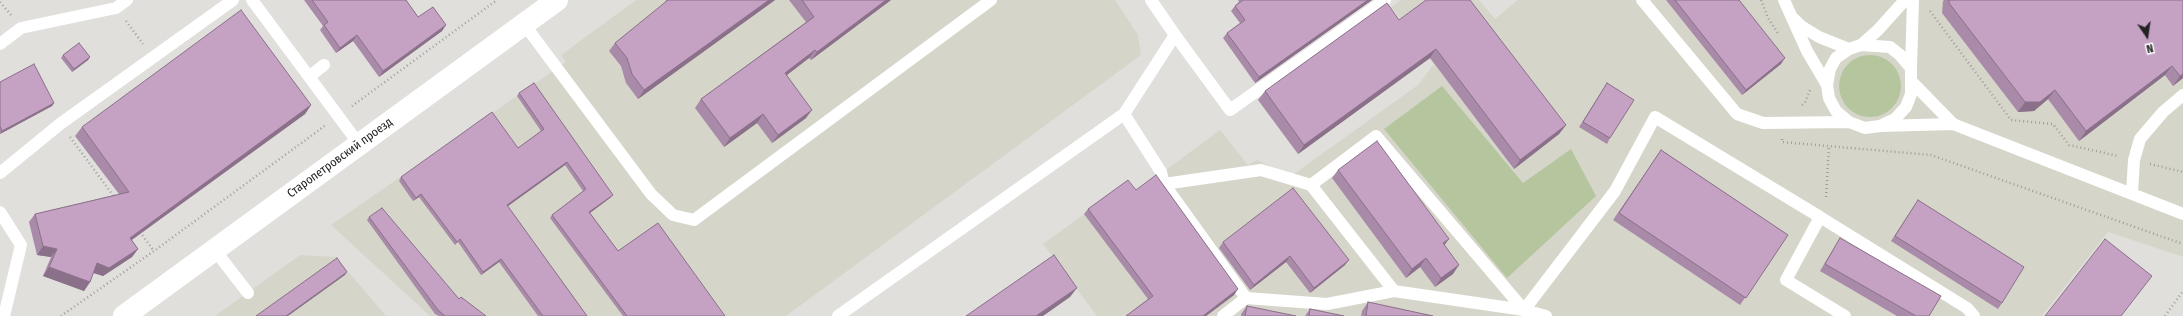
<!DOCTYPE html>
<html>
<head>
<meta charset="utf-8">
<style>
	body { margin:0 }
	#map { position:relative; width:2183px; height:316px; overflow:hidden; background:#e0dfdc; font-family:"Fira Sans Condensed",sans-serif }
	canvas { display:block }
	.north { position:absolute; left:2127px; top:16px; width:40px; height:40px; -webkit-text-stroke:3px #fff; paint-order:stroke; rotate:167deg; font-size:11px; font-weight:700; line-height:16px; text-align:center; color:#232322 }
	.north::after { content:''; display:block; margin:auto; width:14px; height:18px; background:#232322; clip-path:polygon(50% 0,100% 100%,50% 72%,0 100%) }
</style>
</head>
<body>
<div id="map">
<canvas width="2183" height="316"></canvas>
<div class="north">N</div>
</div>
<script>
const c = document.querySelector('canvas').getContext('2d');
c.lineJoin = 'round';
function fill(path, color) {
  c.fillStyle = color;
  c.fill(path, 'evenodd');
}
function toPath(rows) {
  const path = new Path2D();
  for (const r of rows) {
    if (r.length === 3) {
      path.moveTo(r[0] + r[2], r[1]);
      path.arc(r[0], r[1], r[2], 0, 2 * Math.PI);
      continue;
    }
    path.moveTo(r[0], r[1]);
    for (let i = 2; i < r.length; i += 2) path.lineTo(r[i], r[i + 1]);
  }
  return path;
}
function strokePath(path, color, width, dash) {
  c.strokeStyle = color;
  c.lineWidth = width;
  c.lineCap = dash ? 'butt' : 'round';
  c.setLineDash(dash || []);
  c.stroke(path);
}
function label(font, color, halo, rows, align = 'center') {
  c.font = font + ' "Fira Sans Condensed",sans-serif';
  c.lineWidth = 3.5;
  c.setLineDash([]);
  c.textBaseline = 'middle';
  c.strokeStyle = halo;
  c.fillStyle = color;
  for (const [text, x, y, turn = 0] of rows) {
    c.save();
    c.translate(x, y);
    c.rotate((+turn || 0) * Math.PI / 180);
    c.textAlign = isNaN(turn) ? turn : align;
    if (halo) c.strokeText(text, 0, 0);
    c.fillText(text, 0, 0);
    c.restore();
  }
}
fill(toPath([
	[636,0,1115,0,1138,35,1141,55,786,316,430,316,331,225,566,62,561,55],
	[1401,0,1479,0,1495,19,1518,0,2183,0,2183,257,2108,232,2042,316,1097,316,1043,244,1124,185,1132,195,1220,130,1248,165,1257,160,1291,176,1418,85,1434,64,1391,7],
	[300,255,336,257,386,316,215,316]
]), '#d6d5ca');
fill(toPath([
	[1870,86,31],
	[1442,86,1523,183,1571,149,1596,196,1507,278,1384,129]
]), '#b5c69e');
strokePath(toPath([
	[1761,0,1768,18,1779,35],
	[0,2,11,15],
	[1930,11,2011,120,2053,124,2069,145,2118,156],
	[126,21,143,44],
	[1802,105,1805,102,1810,90],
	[352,106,497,0],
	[70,137,115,198],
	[1782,139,1782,142,1931,155,2183,244],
	[2150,164,2183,172],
	[1826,197,1829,146],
	[140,232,154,251],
	[61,316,154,251,326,125],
	[2165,316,2183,291]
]), '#9f9f9c', 2.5, [1, 3]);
strokePath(toPath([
	[252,0,359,144],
	[1642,0,1737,114,1763,123,1849,122],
	[1784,0,1807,51,1827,85],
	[1794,19,1801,26,1819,37,1849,49],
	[524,24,651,194,673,215,694,220,991,0],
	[1175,35,1230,110,1385,0],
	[0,44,21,28,116,8,127,0],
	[1861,45,1890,47,1900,55,1911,68,1911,94,1906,107,1895,119,1880,126,1865,128,1849,122,1836,111,1829,98,1827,85,1830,69,1836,58,1849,49,1861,45],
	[1861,45,1878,30,1905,0],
	[1911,68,1913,0],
	[310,76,324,65],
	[1912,82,1953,124],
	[1124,114,1161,172,1164,184,1246,298],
	[1880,126,1953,124,2183,214],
	[0,173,60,124,233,0],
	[1164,184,1261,170,1311,185,1394,291],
	[1311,185,1376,136,1524,310,1615,191,1655,117,1820,217],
	[2132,193,2134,160,2140,139,2163,112,2183,95],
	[0,212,21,245,4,316],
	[214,249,248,293],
	[838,316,1124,114,1175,35,1151,0],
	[1223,316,1246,298,1327,304,1394,291,1524,310,1546,316],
	[1845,316,1786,280,1820,217,1967,308,1974,316]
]), '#fff', 12);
strokePath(toPath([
	[124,316,557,0]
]), '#fff', 22);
fill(toPath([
	[304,0,406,0,418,17,446,25,442,31,379,77,353,41,336,53,320,30,323,26],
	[666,0,775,0,638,99,626,83,621,66,609,51,615,43,665,3],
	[789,0,891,0,811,60,809,58,787,75,806,118,772,143,757,123,724,147,695,108,701,99,806,22],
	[1238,0,1372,0,1255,83,1223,38,1227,33,1240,23,1231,11,1235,6,1239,2],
	[1666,0,1739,0,1781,64,1742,95],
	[1944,0,2183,0,2183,78,2173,86,2165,75,2079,141,2048,99,2034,111,2018,112,1942,13,1943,1],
	[1399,20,1566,125,1559,134,1514,169,1430,58,1298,154,1258,100,1265,91],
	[63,55,90,57,88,60,72,72,61,58],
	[0,82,54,103,52,106,0,134],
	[1607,83,1610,138,1607,144,1579,127],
	[519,93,610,198,590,213,618,251,725,316,623,316,550,218,552,215,583,191,565,165,507,206,587,316,538,316,499,262,481,275,458,242,455,245,419,197,413,201,399,181,401,177,518,148,541,131,517,96],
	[311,105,305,114,132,240,138,249,132,257,103,276,93,273,90,282,84,291,43,276,51,257,37,255,29,222,35,214,119,194,75,136,82,127],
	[1661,150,1788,235,1740,305,1613,220],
	[1338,170,1444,245,1453,274,1435,287,1420,267,1406,278,1332,178],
	[1136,190,1234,295,1206,316,1126,316,1148,299,1084,214,1088,209],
	[1914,206,2002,303,1998,309,1891,241],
	[369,217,459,299,486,316,439,316,435,314,367,220],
	[1840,238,1929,316,1897,316,1820,271,1835,246],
	[1223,242,1345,265,1310,293,1286,262,1250,290,1219,248],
	[1368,302,1433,316,1361,316,1362,311],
	[1247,306,1296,316,1241,316,1241,314],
	[1310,309,1344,316,1305,316]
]), '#a98aa9');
fill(toPath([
	[769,0,775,0,638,99,644,90],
	[886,0,891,0,811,60,817,52],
	[1368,0,1372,0,1255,83,1259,77],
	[446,25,442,31,379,77,383,71],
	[357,35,353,41,336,53,340,48],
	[1436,49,1430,58,1298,154,1304,145],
	[815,50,809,58,779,81,785,73],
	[90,57,88,60,72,72,74,69],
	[1785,58,1781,64,1742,95,1746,90],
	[2172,66,2165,75,2079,141,2086,131],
	[2183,74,2183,78,2173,86,2180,76],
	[2055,90,2048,99,2034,111,2018,112,2025,102],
	[54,103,52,106,0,134,2,131],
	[311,105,305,114,123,246,130,238],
	[812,110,806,118,772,143,778,135],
	[763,114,757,123,724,147,730,138],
	[1566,125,1559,134,1514,169,1520,160],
	[567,162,565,165,504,209,507,205],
	[421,194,419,197,413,201,416,198],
	[613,195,610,198,587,215,589,212],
	[1449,239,1443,247,1443,243],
	[43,246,57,249,51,257,37,255],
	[138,249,132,257,103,276,91,272,97,263],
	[1290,256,1286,262,1250,290,1254,285],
	[1426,258,1420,267,1406,278,1412,269],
	[501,259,499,262,481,275,483,272],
	[1349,260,1345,265,1310,293,1314,288],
	[1459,265,1453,274,1435,287,1441,278],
	[49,267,90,282,84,291,43,276],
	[347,272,345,275,288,316,286,316],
	[1077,288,1070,297,1043,316,1036,316],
	[1238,289,1234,295,1206,316,1203,316]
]), '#8a7189');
const building = toPath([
	[312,0,406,0,418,17,433,7,446,25,383,71,357,35,340,48,324,25,328,22,312,0],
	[668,0,769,0,644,90,632,74,627,58,615,43,668,0],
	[802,0,886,0,817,52,815,50,785,73,812,110,778,135,763,114,730,138,701,99,814,17,802,0],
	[1243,0,1368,0,1259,77,1227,33,1245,20,1235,6,1243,0],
	[1426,0,1470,0,1566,125,1520,160,1436,49,1304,145,1265,91,1387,3,1399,20,1426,0],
	[1675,0,1739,0,1785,58,1746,90,1675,0],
	[1949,0,2183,0,2183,74,2180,76,2172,66,2086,131,2055,90,2040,102,2025,102,1949,3,1949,0],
	[241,10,311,105,130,238,138,249,109,268,97,263,90,282,49,267,57,249,43,246,35,214,129,192,82,127,241,10],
	[79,43,90,57,74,69,63,55,79,43],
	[34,64,54,103,2,131,0,126,0,82,34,64],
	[534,83,613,195,589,212,618,251,658,223,725,316,627,316,552,215,586,189,567,162,507,205,587,316,543,316,501,259,483,272,460,239,457,242,421,194,416,198,401,177,492,112,518,148,544,129,519,93,534,83],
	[1607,83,1634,100,1610,138,1583,122,1607,83],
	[1377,141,1449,239,1443,243,1459,265,1441,278,1426,258,1412,269,1338,170,1377,141],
	[1661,150,1788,235,1746,298,1619,213,1661,150],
	[1156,175,1238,289,1203,316,1126,316,1153,296,1088,209,1128,180,1136,190,1156,175],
	[1293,188,1349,260,1314,288,1290,256,1254,285,1223,242,1293,188],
	[1918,200,2024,267,2002,303,1895,236,1918,200],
	[382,208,459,299,461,297,486,316,445,316,438,310,369,217,382,208],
	[1840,238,1941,296,1929,316,1916,316,1825,264,1840,238],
	[2105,239,2152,276,2121,316,2045,316,2105,239],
	[1054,255,1077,288,1036,316,966,316,1054,255],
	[337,258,347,272,286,316,256,316,337,258],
	[1368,302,1433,316,1366,316,1368,302],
	[1247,306,1296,316,1245,316,1247,306],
	[1310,309,1344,316,1309,316,1310,309]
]);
fill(building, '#c5a1c4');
strokePath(building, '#8a7189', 1);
label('12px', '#232322', '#fff', [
	["Старопетровский проезд",340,158,-36]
]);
</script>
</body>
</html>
